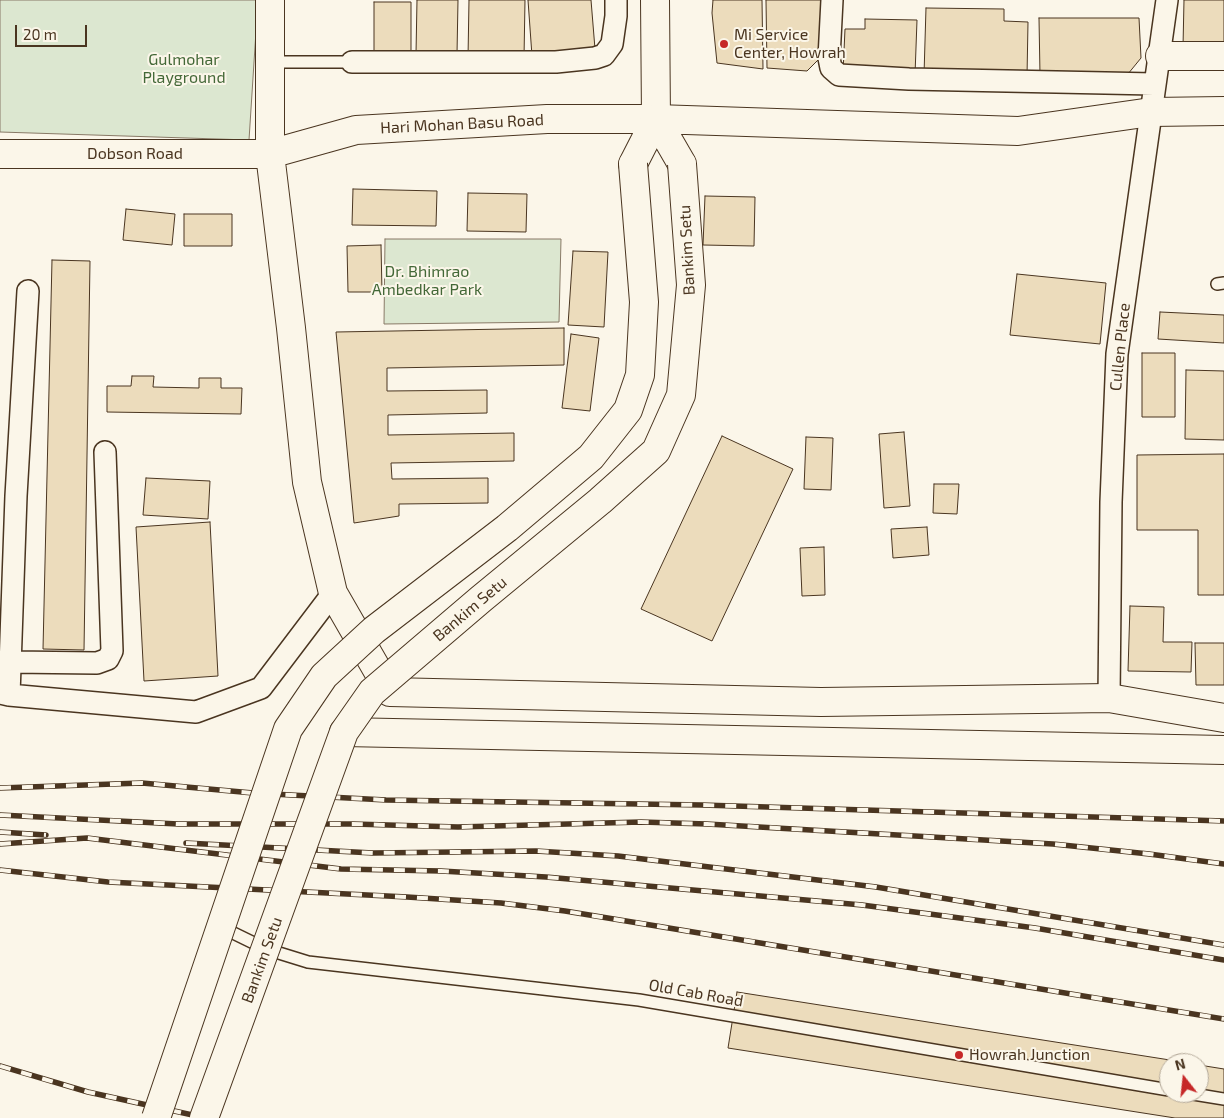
<!DOCTYPE html>
<html>
<head>
<meta charset="utf-8">
<style>
	body { margin:0 }
	#map { position:relative; width:1224px; height:1118px; overflow:hidden; background:#fbf6e9; font-family:"Exo 2",sans-serif }
	canvas { display:block }
	.north { position:absolute; left:1159px; top:1053px; width:50px; height:50px; box-sizing:border-box; background:#fbf6e9; border:1px solid #b4a999; border-radius:50%; rotate:344deg; font-size:14px; font-weight:700; line-height:20px; text-align:center; color:#4a3520 }
	.north::after { content:''; display:block; margin:auto; width:18px; height:22px; background:#c62828; clip-path:polygon(50% 0,100% 100%,50% 72%,0 100%) }
	.scale { position:absolute; left:15px; top:25px; width:72px; height:22px; box-sizing:border-box; border:2px solid #4a3520; border-top:0; padding-left:6px; font-size:15px; line-height:18px; white-space:nowrap; color:#4a3520; -webkit-text-stroke:4px #fbf6e9; paint-order:stroke }
</style>
</head>
<body>
<div id="map">
<canvas width="1224" height="1118"></canvas>
<div class="north">N</div>
<div class="scale">20 m</div>
</div>
<script>
const c = document.querySelector('canvas').getContext('2d');
c.lineJoin = 'round';
function fill(path, color) {
  c.fillStyle = color;
  c.fill(path, 'evenodd');
}
function toPath(rows) {
  const path = new Path2D();
  for (const r of rows) {
    path.moveTo(r[0], r[1]);
    for (let i = 2; i < r.length; i += 2) path.lineTo(r[i], r[i + 1]);
  }
  return path;
}
function strokePath(path, color, width, dash) {
  c.strokeStyle = color;
  c.lineWidth = width;
  c.lineCap = dash ? 'butt' : 'round';
  c.setLineDash(dash || []);
  c.stroke(path);
}
function label(font, color, halo, rows, align = 'center') {
  c.font = font + ' "Exo 2",sans-serif';
  c.lineWidth = 4;
  c.setLineDash([]);
  c.textBaseline = 'middle';
  c.strokeStyle = halo;
  c.fillStyle = color;
  for (const [text, x, y, turn = 0] of rows) {
    c.save();
    c.translate(x, y);
    c.rotate((+turn || 0) * Math.PI / 180);
    c.textAlign = isNaN(turn) ? turn : align;
    if (halo) c.strokeText(text, 0, 0);
    c.fillText(text, 0, 0);
    c.restore();
  }
}
const green = toPath([
	[0,0,258,0,249,140,0,132,0,0],
	[385,239,561,239,559,322,384,324,385,239]
]);
fill(green, '#dce7d0');
strokePath(green, '#887966', 1);
const building = toPath([
	[417,0,458,0,457,54,416,54,417,0],
	[469,0,525,0,524,58,468,58,469,0],
	[528,0,591,0,595,49,532,56,528,0],
	[713,0,762,0,763,69,717,63,712,13,713,0],
	[766,0,821,0,822,56,807,71,767,68,766,0],
	[1184,0,1224,0,1224,47,1183,47,1184,0],
	[374,2,411,2,411,55,374,55,374,2],
	[926,8,1004,9,1004,21,1028,22,1027,77,924,75,926,8],
	[1039,18,1139,18,1141,58,1123,80,1040,75,1039,18],
	[865,19,917,20,915,75,843,73,845,29,865,29,865,19],
	[353,189,437,191,436,226,352,225,353,189],
	[468,193,527,194,526,232,467,231,468,193],
	[705,196,755,197,754,246,703,245,705,196],
	[126,209,175,214,172,245,123,240,126,209],
	[184,214,232,214,232,246,184,246,184,214],
	[381,245,382,292,348,292,347,246,381,245],
	[573,251,608,252,604,327,568,325,573,251],
	[52,260,90,261,84,650,43,649,52,260],
	[1017,274,1106,283,1100,344,1010,335,1017,274],
	[1160,312,1224,315,1224,343,1158,339,1160,312],
	[564,328,564,365,387,368,387,391,487,390,487,413,388,415,388,435,514,433,514,461,391,463,392,479,488,478,488,503,399,504,399,516,354,523,336,332,564,328],
	[571,334,599,338,590,411,562,408,571,334],
	[1142,353,1175,353,1175,417,1142,417,1142,353],
	[1186,370,1224,371,1224,440,1185,439,1186,370],
	[132,376,154,376,153,387,199,388,199,378,221,378,221,388,242,388,241,414,107,412,107,386,131,386,132,376],
	[904,432,910,506,884,508,879,434,904,432],
	[722,436,793,469,712,641,641,609,722,436],
	[806,437,833,438,831,490,804,489,806,437],
	[1224,454,1224,595,1198,595,1198,530,1137,530,1137,455,1224,454],
	[146,478,210,481,208,519,143,515,146,478],
	[934,484,959,484,957,514,933,513,934,484],
	[210,522,218,676,144,681,136,527,210,522],
	[927,527,929,555,893,558,891,529,927,527],
	[824,547,825,595,802,596,800,548,824,547],
	[1130,606,1164,607,1163,642,1192,642,1191,672,1128,671,1130,606],
	[1195,643,1224,643,1224,685,1196,685,1195,643],
	[737,992,1189,1063,1169,1063,1169,1093,1199,1093,1199,1065,1224,1069,1224,1118,1175,1118,728,1048,737,992]
]);
fill(building, '#ecdcbc');
strokePath(building, '#4a3520', 1);
const lane = toPath([
	[270,62,352,62],
	[1217,284,1224,283],
	[221,927,266,949,308,962,639,1000,1169,1090],
	[1187,1093,1224,1099]
]);
const street = toPath([
	[832,0,829,58,831,68,839,75,909,79,1154,84],
	[352,62,556,62,595,58,604,55,612,44,616,16,616,0],
	[11,662,97,663,108,659,112,651,105,452],
	[0,693,9,695,196,712,261,688,333,593],
	[9,695,16,496,28,291],
	[1109,698,1111,502,1117,354,1167,0]
]);
const secondary = toPath([
	[270,0,270,154,291,328,307,482,333,593,390,692,821,702,1109,698,1224,718],
	[1160,56,1224,56],
	[0,154,270,154,356,130,547,119,656,119,655,0]
]);
const primary = toPath([
	[656,119,1018,131,1151,112,1224,111],
	[656,119,682,164],
	[633,164,656,119],
	[344,732,1224,750]
]);
strokePath(lane, '#4a3520', 14);
strokePath(street, '#4a3520', 24);
strokePath(secondary, '#4a3520', 30);
strokePath(primary, '#4a3520', 30);
strokePath(lane, '#fbf6e9', 11);
strokePath(street, '#fbf6e9', 21);
strokePath(secondary, '#fbf6e9', 28);
strokePath(primary, '#fbf6e9', 28);
const rail = toPath([
	[0,788,142,783,253,793,386,800,702,805,1224,821],
	[0,815,178,824,353,824,458,827,641,822,707,824,1053,844,1149,854,1224,864],
	[0,832,46,835],
	[186,843,373,853,536,851,618,856,876,887,1224,945],
	[0,844,87,838,341,869,441,871,546,877,862,905,1035,928,1224,960],
	[0,870,108,882,407,897,501,903,565,911,1224,1019],
	[0,1066,88,1092,206,1118]
]);
strokePath(rail, '#4a3520', 5.5);
strokePath(rail, '#fbf6e9', 4, [11]);
const primaryBridge = toPath([
	[156,1118,288,729,324,676,374,630,507,528,591,457,628,410,640,375,644,302,633,164],
	[204,1118,344,732,372,692,481,599,600,501,656,451,681,395,691,285,682,164]
]);
strokePath(primaryBridge, '#4a3520', 30, []);
strokePath(primaryBridge, '#fbf6e9', 28);
for (const [x, y, r, color] of [
	[724,44,5,"#c62828"],
	[959,1055,5,"#c62828"]
]) {
  const dot = new Path2D();
  dot.arc(x, y, r, 0, 2 * Math.PI);
  c.fillStyle = color;
  c.fill(dot);
  strokePath(dot, '#fbf6e9', 2);
}
label('16px', '#4a3520', '#fbf6e9', [
	["Mi Service",734,35],
	["Center, Howrah",734,53],
	["Howrah Junction",969,1055]
], 'left');
label('16px', '#436837', '#fbf6e9', [
	["Gulmohar",184,60],
	["Playground",184,78],
	["Dr. Bhimrao",427,272],
	["Ambedkar Park",427,290]
]);
label('16px', '#4a3520', '#fbf6e9', [
	["Hari Mohan Basu Road",462,124,-3],
	["Dobson Road",135,154],
	["Bankim Setu",687,250,-93],
	["Cullen Place",1120,347,-84],
	["Bankim Setu",470,609,-40],
	["Bankim Setu",262,960,-70],
	["Old Cab Road",696,993,10]
]);
</script>
</body>
</html>
